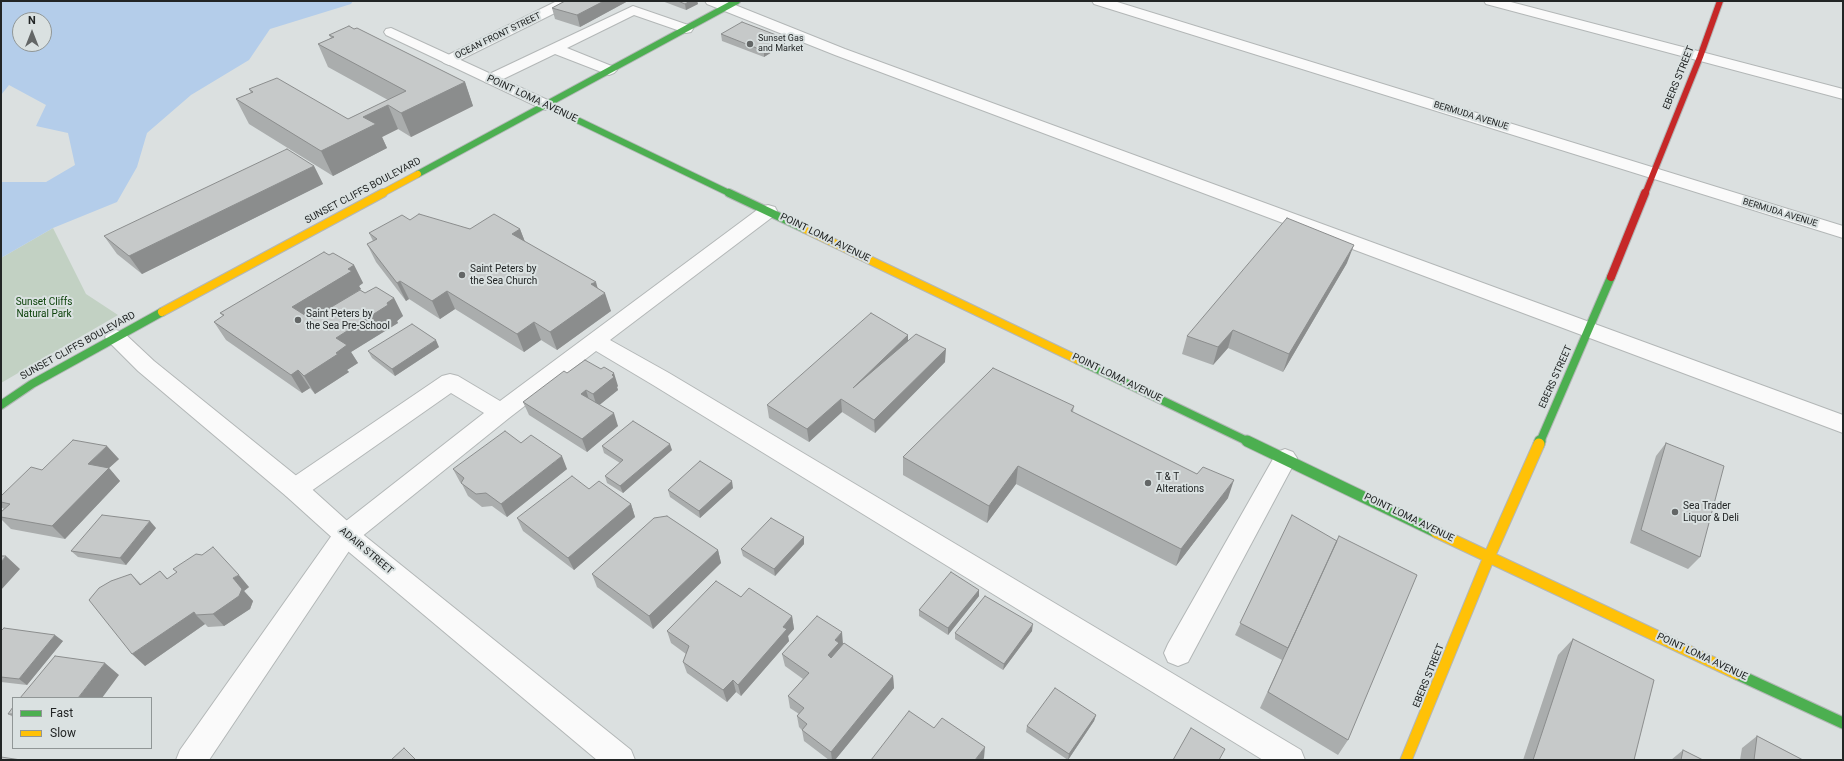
<!DOCTYPE html>
<html>
<head>
<meta charset="utf-8">
<style>
	body { margin:0 }
	#map { position:relative; width:1844px; height:761px; overflow:hidden; background:#dbe0e0; font-family:Roboto,sans-serif }
	canvas { display:block }
	.frame { position:absolute; inset:0; border:2px solid #222525; pointer-events:none }
	.legend { position:absolute; left:12px; top:697px; width:140px; height:52px; box-sizing:border-box; background:#dae1e1; border:1px solid #909696; margin:0; padding:5px 7px; list-style:none; font-size:12px; color:#222525 }
	.legend li { display:flex; align-items:center; gap:8px; height:20px }
	.legend b { width:20px; border:1px solid #909696 }
	.north { position:absolute; left:12px; top:12px; width:40px; height:40px; box-sizing:border-box; background:#dae1e1; border:1px solid #909696; border-radius:50%; rotate:0deg; font-size:11px; font-weight:700; line-height:16px; text-align:center; color:#222525 }
	.north::after { content:''; display:block; margin:auto; width:14px; height:18px; background:#636666; clip-path:polygon(50% 0,100% 100%,50% 72%,0 100%) }
</style>
</head>
<body>
<div id="map">
<canvas width="1844" height="761"></canvas>
<div class="frame"></div>
<ul class="legend">
<li><b style="height:5px;background:#4caf50"></b>Fast</li>
<li><b style="height:5px;background:#ffc107"></b>Slow</li>
</ul>
<div class="north">N</div>
</div>
<script>
const c = document.querySelector('canvas').getContext('2d');
c.lineJoin = 'round';
function fill(path, color) {
  c.fillStyle = color;
  c.fill(path, 'evenodd');
}
function toPath(rows) {
  const path = new Path2D();
  for (const r of rows) {
    path.moveTo(r[0], r[1]);
    for (let i = 2; i < r.length; i += 2) path.lineTo(r[i], r[i + 1]);
  }
  return path;
}
function strokePath(path, color, width, dash) {
  c.strokeStyle = color;
  c.lineWidth = width;
  c.lineCap = dash ? 'butt' : 'round';
  c.setLineDash(dash || []);
  c.stroke(path);
}
function label(font, color, halo, rows, align = 'center') {
  c.font = font + ' Roboto,sans-serif';
  c.lineWidth = 4;
  c.setLineDash([]);
  c.textBaseline = 'middle';
  c.strokeStyle = halo;
  c.fillStyle = color;
  for (const [text, x, y, turn = 0] of rows) {
    c.save();
    c.translate(x, y);
    c.rotate((+turn || 0) * Math.PI / 180);
    c.textAlign = isNaN(turn) ? turn : align;
    if (halo) c.strokeText(text, 0, 0);
    c.fillText(text, 0, 0);
    c.restore();
  }
}
fill(toPath([
	[53,228,86,294,118,315,1,383,1,258]
]), '#c2d1c3');
fill(toPath([
	[1,1,353,1,351,4,270,29,249,60,191,95,147,133,137,167,117,202,53,228,1,258,1,182,46,182,75,165,68,133,36,126,46,105,9,85,1,95],
	[20,20,44,20,44,44,20,44]
]), '#b4cdea');
const lane = toPath([
	[557,1,575,1,573,4,454,63,449,65,444,63,441,60,444,57,557,1],
	[705,1,725,1,845,49,1843,415,1843,433,835,55,707,4,705,1],
	[1484,1,1507,1,1843,89,1843,99,1486,4,1484,1],
	[633,6,691,26,693,29,691,32,686,33,634,15,567,48,614,67,617,70,614,73,609,75,604,73,555,54,497,82,491,84,485,82,483,79,485,76,633,6],
	[768,205,775,207,777,211,775,215,610,340,669,373,1301,750,1305,760,1263,760,653,385,596,351,509,418,355,542,209,760,176,760,180,750,337,528,484,413,451,393,304,496,295,499,286,496,283,489,286,482,442,376,450,374,458,376,500,401,761,207,768,205],
	[1285,449,1293,452,1297,458,1188,662,1178,666,1168,662,1164,653,1168,644,1277,452,1285,449]
]);
const street = toPath([
	[1092,1,1114,1,1843,226,1843,238,1094,4,1092,1],
	[391,28,552,102,554,105,552,108,546,110,540,108,386,35,384,32,386,29,391,28],
	[116,330,123,332,154,361,304,482,355,528,631,750,635,760,597,760,337,542,286,496,138,371,109,342,105,337,109,332,116,330]
]);
const fastFar2 = toPath([
	[546,105,731,194],
	[418,174,737,1]
]);
const fastFar1 = toPath([
	[729,193,805,229],
	[1078,360,1249,442],
	[1,405,32,384,162,312],
	[1540,442,1611,277]
]);
const fast = toPath([
	[1247,441,1436,532],
	[1539,444,1540,441],
	[1737,674,1843,723]
]);
const slowFar2 = toPath([
	[381,194,418,174]
]);
const slowFar1 = toPath([
	[805,229,1078,360],
	[162,312,383,193]
]);
const slow = toPath([
	[1436,532,1737,674],
	[1406,760,1489,557,1539,444]
]);
const jamFar1 = toPath([
	[1645,194,1700,57,1720,1]
]);
const jam = toPath([
	[1611,277,1645,193]
]);
strokePath(lane, '#b3b7b7', 2);
strokePath(street, '#b3b7b7', 2);
strokePath(fastFar2, '#b3b7b7', 8);
strokePath(fastFar1, '#b3b7b7', 10);
strokePath(fast, '#b3b7b7', 13);
strokePath(slowFar2, '#b3b7b7', 8);
strokePath(slowFar1, '#b3b7b7', 10);
strokePath(slow, '#b3b7b7', 13);
strokePath(jamFar1, '#b3b7b7', 8);
strokePath(jam, '#b3b7b7', 10);
fill(lane, '#fafafa');
fill(street, '#fafafa');
strokePath(fastFar2, '#4caf50', 6);
strokePath(fastFar1, '#4caf50', 8);
strokePath(fast, '#4caf50', 11);
strokePath(slowFar2, '#ffc107', 6);
strokePath(slowFar1, '#ffc107', 8);
strokePath(slow, '#ffc107', 11);
strokePath(jamFar1, '#c62828', 6);
strokePath(jam, '#c62828', 8);
fill(toPath([
	[565,1,628,1,580,27,555,19,552,8],
	[662,1,697,1,698,4,686,10],
	[721,34,784,38,785,44,764,57,722,41],
	[329,35,465,82,473,106,411,137,398,129,382,137,387,148,333,176,249,124,236,99,251,93,249,89,348,119,388,100,328,67,318,44,331,38],
	[314,166,323,184,142,274,117,254,104,236],
	[410,220,470,229,520,229,525,242,598,288,611,311,557,350,541,340,524,352,455,309,440,319,409,299,406,301,376,262,367,244,373,241,369,233],
	[329,255,354,265,363,283,359,286,361,289,360,290,365,293,394,298,403,316,397,321,398,323,351,352,358,363,347,370,349,372,315,394,310,388,302,393,226,340,214,322,223,316,220,313],
	[1347,263,1283,372,1228,348,1213,365,1182,354,1187,336],
	[908,335,908,341,945,362,875,433,842,412,809,442,769,418,767,405],
	[439,347,395,376,372,358,368,351],
	[567,373,618,386,617,387,618,390,599,405,618,426,587,452,529,415,523,402],
	[1074,406,1073,412,1228,498,1176,566,1016,484,987,523,903,475,903,457],
	[521,443,567,469,507,517,492,506,482,507,468,496,462,484,460,482,453,469],
	[1666,443,1700,557,1688,569,1630,543,1656,456],
	[602,446,672,450,623,493,607,483,605,476,620,463,604,453],
	[119,459,109,468,120,481,65,539,11,529,1,519,1,512,4,509,1,507,1,496,42,470],
	[733,488,700,518,670,497,668,490],
	[589,489,631,504,635,517,574,570,523,531,517,518],
	[1292,515,1348,740,1338,755,1260,708,1282,660,1235,635],
	[156,528,126,565,78,557,71,551],
	[804,544,775,576,743,556,741,549],
	[718,550,721,563,653,629,597,587,592,574],
	[173,569,249,587,244,591,253,601,250,609,224,626,208,627,205,624,145,666,131,574,141,584,160,571,168,579,177,572],
	[979,590,979,596,948,635,919,616,919,610],
	[741,597,792,616,794,629,788,636,789,641,741,696,736,692,727,702,687,673,683,662,686,654,671,643,667,631],
	[1,631,63,641,27,685,1,682],
	[1032,631,1003,670,955,639,955,633],
	[1573,639,1634,760,1523,760,1558,655],
	[843,644,893,676,894,688,835,760,829,760,804,741,802,730,799,727,797,716,799,714,790,708,788,696,803,679,785,666,782,654],
	[13,707,13,717,8,714],
	[1096,715,1094,721,1068,760,1026,732,1027,726],
	[1757,736,1803,760,1740,760,1742,748],
	[1683,750,1703,760,1671,760]
]), '#aaadad');
fill(toPath([
	[604,1,628,1,580,27,577,15],
	[690,1,697,1,698,4,686,10,685,4],
	[784,38,785,44,764,57,764,51],
	[465,82,473,106,411,137,401,113],
	[388,105,398,129,382,137,387,148,333,176,321,151,363,117],
	[314,166,323,184,142,274,129,256],
	[520,229,527,247,512,234],
	[1354,245,1347,263,1283,372,1289,354],
	[354,265,363,283,359,286,361,289,303,325,292,307],
	[400,281,409,299,406,301,397,283],
	[596,282,600,297,605,293,611,311,557,350,550,332,591,284],
	[447,291,455,309,440,319,432,301],
	[394,298,403,316,397,321,398,323,351,352,358,363,347,370,349,372,315,394,304,376,336,353,336,338],
	[534,322,541,340,524,352,517,334],
	[1233,330,1228,348,1213,365,1218,347],
	[908,335,908,348,853,388],
	[436,340,439,347,395,376,392,369],
	[946,349,945,362,875,433,874,420],
	[298,370,310,388,302,393,291,375],
	[614,373,618,386,617,387,618,390,597,407,593,394],
	[586,390,590,403,581,394],
	[841,399,842,412,809,442,807,429],
	[614,413,618,426,587,452,582,439],
	[670,444,672,450,623,493,620,486],
	[107,446,119,459,109,468,120,481,65,539,52,526,88,464],
	[562,456,567,469,507,517,501,504],
	[1018,466,1016,484,987,523,989,506],
	[1234,480,1228,498,1176,566,1181,549],
	[732,481,733,488,700,518,699,511],
	[631,504,635,517,574,570,568,558],
	[150,521,156,528,126,565,120,558],
	[804,537,804,544,775,576,774,569],
	[718,550,721,563,653,629,649,616],
	[6,556,20,569,1,590,1,562],
	[239,575,249,587,244,591,253,601,250,609,224,626,213,614,233,578],
	[979,590,979,596,948,635,948,628],
	[194,612,196,615,205,624,145,666,132,654],
	[792,616,794,629,788,636,789,641,741,696,738,685,783,627],
	[1033,624,1032,631,1003,670,1004,664],
	[842,632,843,644,829,667,828,655,835,640],
	[55,635,63,641,27,685,19,679],
	[105,663,119,675,102,698,78,698],
	[893,676,894,688,835,760,832,760,831,752],
	[733,680,736,692,727,702,723,690],
	[1096,715,1094,721,1068,760,1069,754],
	[985,747,984,758,983,760,975,760]
]), '#8b8d8d');
const building = toPath([
	[565,1,604,1,577,15,552,8,565,1],
	[678,1,690,1,685,4,678,1],
	[742,22,784,38,764,51,721,34,742,22],
	[349,26,354,29,357,28,465,82,401,113,388,105,363,117,376,124,321,151,236,99,253,92,249,89,277,78,348,119,406,91,318,44,334,37,329,35,349,26],
	[287,149,314,166,129,256,104,236,287,149],
	[419,214,470,229,494,214,520,229,512,234,596,282,591,284,605,293,550,332,534,322,517,334,447,291,432,301,400,281,397,283,367,244,377,239,369,233,402,215,410,220,419,214],
	[1287,218,1354,245,1289,354,1233,330,1218,347,1187,336,1287,218],
	[324,252,329,255,333,253,354,265,348,269,352,271,292,307,311,319,360,290,365,293,376,287,394,298,387,303,388,305,336,338,347,345,336,353,338,354,304,376,298,370,291,375,214,322,224,315,220,313,324,252],
	[871,313,908,335,853,388,916,334,946,349,874,420,841,399,807,429,767,405,871,313],
	[412,324,436,340,392,369,368,351,412,324],
	[585,360,601,369,604,367,614,373,612,375,614,377,593,394,586,390,581,394,614,413,582,439,523,402,564,371,567,373,585,360],
	[993,368,1074,406,1071,411,1197,474,1203,467,1234,480,1181,549,1018,466,989,506,903,457,993,368],
	[633,421,670,444,620,486,605,476,623,460,602,446,633,421],
	[505,431,521,443,531,435,562,456,501,504,486,493,476,494,461,483,464,478,453,469,505,431],
	[73,440,107,446,88,464,109,468,52,526,1,517,1,512,10,504,1,502,1,496,31,467,42,470,73,440],
	[1666,443,1724,466,1700,557,1641,530,1666,443],
	[700,461,732,481,699,511,668,490,700,461],
	[572,476,589,489,599,481,631,504,568,558,517,518,572,476],
	[102,515,150,521,120,558,71,551,102,515],
	[1292,515,1337,541,1288,648,1240,623,1292,515],
	[667,516,718,550,649,616,592,574,654,518,667,516],
	[771,518,804,537,774,569,741,549,771,518],
	[1339,536,1417,575,1348,740,1268,692,1339,536],
	[213,547,239,575,233,578,242,589,239,596,213,614,196,615,194,612,132,654,89,600,99,588,111,581,131,574,140,585,160,571,167,579,177,572,173,569,196,554,202,555,213,547],
	[1,556,6,556,1,562,1,556],
	[951,572,979,590,948,628,919,610,951,572],
	[716,581,741,597,749,588,792,616,783,627,787,629,738,685,733,680,723,690,683,662,689,646,667,631,716,581],
	[985,596,1033,624,1004,664,955,633,985,596],
	[817,616,842,632,835,640,839,643,828,655,831,658,844,643,893,676,831,752,802,730,807,724,797,716,804,708,788,696,809,673,782,654,817,616],
	[4,628,55,635,19,679,1,677,1,631,4,628],
	[1573,639,1654,680,1634,760,1533,760,1573,639],
	[55,656,105,663,78,698,20,698,55,656],
	[1055,688,1096,715,1069,754,1027,726,1055,688],
	[13,707,13,714,8,714,13,707],
	[909,711,934,728,942,718,985,747,975,760,871,760,909,711],
	[1191,728,1225,749,1219,760,1173,760,1191,728],
	[1757,736,1803,760,1754,760,1757,736],
	[404,748,416,760,391,760,404,748],
	[1683,750,1703,760,1681,760,1683,750],
	[1,757,21,760,1,760,1,757]
]);
fill(building, '#c6c9c9');
strokePath(building, '#8b8d8d', 1);
for (const [x, y, r, color] of [
	[750,44,4,"#636666"],
	[462,275,4,"#636666"],
	[298,320,4,"#636666"],
	[1148,483,4,"#636666"],
	[1675,512,4,"#636666"]
]) {
  const dot = new Path2D();
  dot.arc(x, y, r, 0, 2 * Math.PI);
  c.fillStyle = color;
  c.fill(dot);
  strokePath(dot, '#dae1e1', 1.5);
}
label('9px', '#222525', '#dae1e1', [
	["OCEAN FRONT STREET",498,36,-26],
	["BERMUDA AVENUE",1471,116,17],
	["BERMUDA AVENUE",1780,213,17]
]);
label('9px', '#222525', '#dae1e1', [
	["Sunset Gas",758,39],
	["and Market",758,49]
], 'left');
label('10px', '#222525', '#dae1e1', [
	["EBERS STREET",1679,78,-68],
	["POINT LOMA AVENUE",532,99,25],
	["SUNSET CLIFFS BOULEVARD",363,191,-28],
	["POINT LOMA AVENUE",825,238,26],
	["SUNSET CLIFFS BOULEVARD",78,346,-29],
	["EBERS STREET",1556,377,-66],
	["POINT LOMA AVENUE",1117,378,26],
	["POINT LOMA AVENUE",1409,518,26],
	["ADAIR STREET",366,551,40],
	["POINT LOMA AVENUE",1702,657,25],
	["EBERS STREET",1429,676,-68]
]);
label('10px', '#222525', '#dae1e1', [
	["Saint Peters by",470,269],
	["the Sea Church",470,281],
	["Saint Peters by",306,314],
	["the Sea Pre-School",306,326],
	["T & T",1156,477],
	["Alterations",1156,489],
	["Sea Trader",1683,506],
	["Liquor & Deli",1683,518]
], 'left');
label('10px', '#0c420a', '#dae1e1', [
	["Sunset Cliffs",44,302],
	["Natural Park",44,314]
]);
</script>
</body>
</html>
